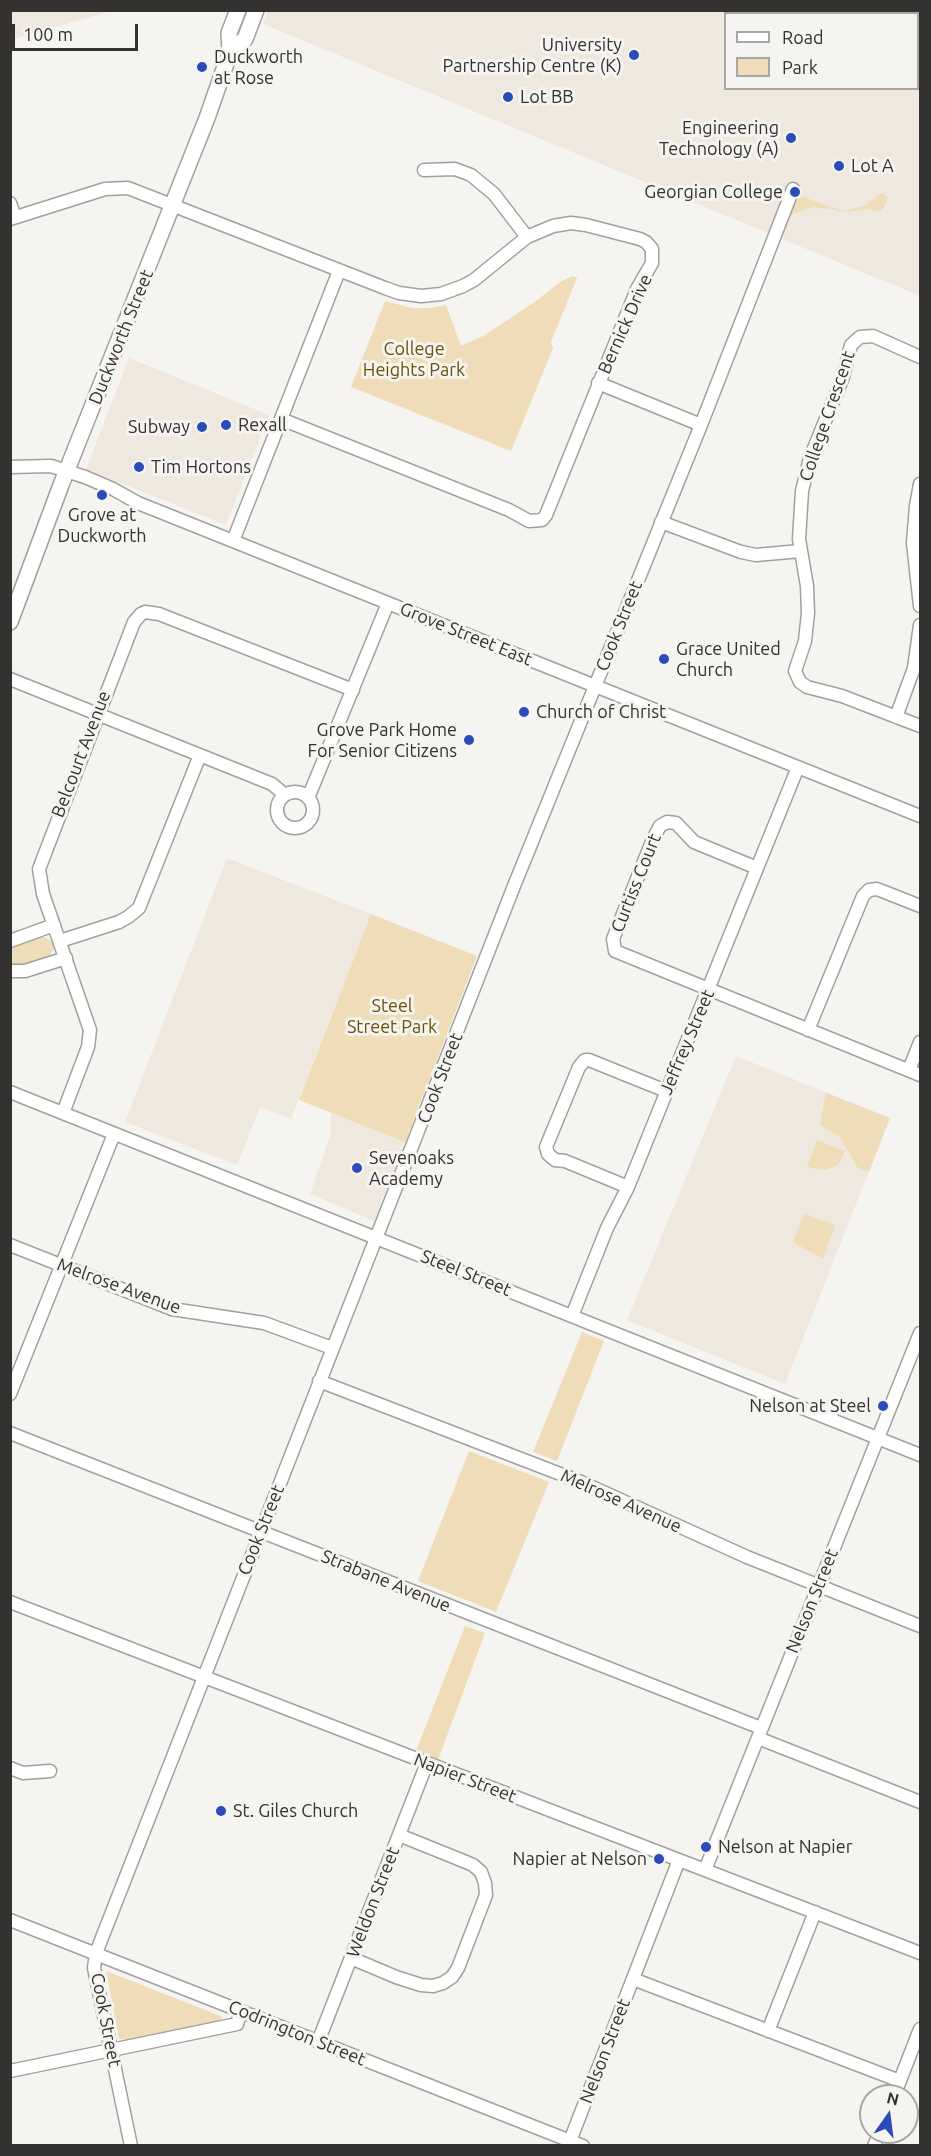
<!DOCTYPE html>
<html>
<head>
<meta charset="utf-8">
<style>
	body { margin:0 }
	#map { position:relative; width:931px; height:2156px; overflow:hidden; background:#f6f4f1; font-family:Ubuntu,sans-serif }
	canvas { display:block }
	.frame { position:absolute; inset:0; border:12px solid #333231; pointer-events:none }
	.legend { position:absolute; left:724px; top:12px; width:195px; height:78px; box-sizing:border-box; background:#f6f4f1; border:2px solid #a8a6a4; margin:0; padding:8px 10px; list-style:none; font-size:18px; color:#333231 }
	.legend li { display:flex; align-items:center; gap:12px; height:30px }
	.legend b { width:30px; border:2px solid #a8a6a4 }
	.north { position:absolute; left:859px; top:2084px; width:60px; height:60px; box-sizing:border-box; background:#f6f4f1; border:2px solid #a8a6a4; border-radius:50%; rotate:14deg; font-size:16px; font-weight:700; line-height:24px; text-align:center; color:#333231 }
	.north::after { content:''; display:block; margin:auto; width:21px; height:27px; background:#2c4bbb; clip-path:polygon(50% 0,100% 100%,50% 72%,0 100%) }
	.scale { position:absolute; left:12px; top:24px; width:126px; height:27px; box-sizing:border-box; border:3px solid #333231; border-top:0; padding-left:8px; font-size:18px; line-height:21px; white-space:nowrap; color:#333231; -webkit-text-stroke:4px #f6f4f1; paint-order:stroke }
</style>
</head>
<body>
<div id="map">
<canvas width="931" height="2156"></canvas>
<div class="frame"></div>
<ul class="legend">
<li><b style="height:8px;background:#fff"></b>Road</li>
<li><b style="height:16px;background:#efdcb8"></b>Park</li>
</ul>
<div class="north">N</div>
<div class="scale">100 m</div>
</div>
<script>
const c = document.querySelector('canvas').getContext('2d');
c.lineJoin = 'round';
function fill(path, color) {
  c.fillStyle = color;
  c.fill(path, 'evenodd');
}
function toPath(rows) {
  const path = new Path2D();
  for (const r of rows) {
    if (r.length === 3) {
      path.moveTo(r[0] + r[2], r[1]);
      path.arc(r[0], r[1], r[2], 0, 2 * Math.PI);
      continue;
    }
    path.moveTo(r[0], r[1]);
    for (let i = 2; i < r.length; i += 2) path.lineTo(r[i], r[i + 1]);
  }
  return path;
}
function strokePath(path, color, width, dash) {
  c.strokeStyle = color;
  c.lineWidth = width;
  c.lineCap = dash ? 'butt' : 'round';
  c.setLineDash(dash || []);
  c.stroke(path);
}
function label(font, color, halo, rows, align = 'center') {
  c.font = font + ' Ubuntu,sans-serif';
  c.lineWidth = 6;
  c.setLineDash([]);
  c.textBaseline = 'middle';
  c.strokeStyle = halo;
  c.fillStyle = color;
  for (const [text, x, y, turn = 0] of rows) {
    c.save();
    c.translate(x, y);
    c.rotate((+turn || 0) * Math.PI / 180);
    c.textAlign = isNaN(turn) ? turn : align;
    if (halo) c.strokeText(text, 0, 0);
    c.fillText(text, 0, 0);
    c.restore();
  }
}
fill(toPath([
	[11,10,111,10,111,11,11,40],
	[268,10,920,11,920,296,263,24],
	[726,14,918,14,918,88,726,88],
	[129,358,269,415,226,525,86,469],
	[227,858,371,914,291,1119,260,1107,237,1165,125,1122],
	[736,1056,890,1118,785,1384,627,1320],
	[331,1112,405,1142,374,1221,310,1194,330,1136]
]), '#eee8de');
fill(toPath([
	[882,193,888,198,882,211,867,209,848,212,814,207,789,215,793,204,800,198,804,197,833,208,847,211,865,205],
	[573,276,577,278,551,342,553,348,511,451,351,387,385,301,412,308,430,308,446,305,461,346,483,336,536,301,560,282],
	[371,914,477,956,405,1142,299,1100],
	[42,937,47,938,53,943,54,949,50,955,20,967,11,967,11,948],
	[826,1093,890,1118,869,1172,857,1167,840,1137,820,1125],
	[817,1140,845,1151,838,1165,825,1170,807,1167],
	[804,1214,835,1225,823,1259,793,1242],
	[582,1332,604,1341,557,1461,533,1452],
	[469,1451,549,1482,496,1612,418,1581],
	[465,1626,485,1633,438,1760,416,1751],
	[106,1971,223,2017,218,2022,128,2040,119,2039]
]), '#efdcb8');
const minor = toPath([
	[424,170,455,169,471,175,494,194,527,237],
	[10,203,15,217],
	[10,219,105,189,128,188,385,288,399,293,421,296,441,294,463,286,474,280,527,237,553,226,571,223,586,225,640,239,646,242,652,249,652,263,637,289,546,515,542,520,529,521,509,510,281,419],
	[920,357,873,336,860,337,851,345,843,377,810,458,802,491,799,539,807,586,808,613,805,641,795,671,800,682,807,687,842,696,920,726],
	[598,383,701,425],
	[10,467,51,466,85,477,113,489,138,503,920,816],
	[920,484,916,506,913,543,920,606],
	[661,522,741,552,756,555,800,551],
	[233,541,339,271],
	[10,679,272,784,285,795],
	[896,717,914,668,920,625],
	[295,810,18],
	[308,798,388,603],
	[757,868,694,842,676,823,667,822,660,826,653,839,613,939,615,951,920,1075],
	[10,941,54,925],
	[60,941,119,922,128,917,139,908,200,755],
	[10,971,25,971,66,958],
	[808,1030,863,896,869,890,877,889,920,906],
	[909,1070,920,1042],
	[10,1092,920,1455],
	[63,1113,88,1047,90,1030,43,894,39,869,134,622,141,614,145,612,159,614,353,690],
	[628,1187,565,1161,555,1160,548,1154,546,1147,579,1067,585,1060,589,1060,666,1091],
	[10,1245,172,1309,264,1323,332,1348],
	[572,1316,607,1228,628,1187,798,767],
	[319,1381,581,1482,747,1557,920,1626],
	[10,1394,114,1134],
	[10,1433,761,1728],
	[10,1602,920,1953],
	[758,1738,920,1802],
	[10,1768,23,1773,50,1771],
	[705,1870,920,1333],
	[10,1920,583,2146],
	[351,1958,396,1977,421,1985,433,1986,443,1983,452,1977,458,1968,486,1895,485,1883,481,1872,473,1865,461,1860,399,1835],
	[633,1979,900,2081],
	[768,2031,815,1912],
	[318,2042,427,1763],
	[10,2071,237,2024,241,2011],
	[894,2096,920,2029],
	[570,2141,679,1860],
	[131,2146,94,1968,96,1953,514,886,701,425,793,189],
	[874,2146,880,2132]
]);
const major = toPath([
	[230,52,245,39,256,10],
	[10,622,61,485,207,118,230,52,229,33,238,10]
]);
strokePath(minor, '#a2a09d', 15);
strokePath(major, '#a2a09d', 18);
strokePath(minor, '#fff', 12);
strokePath(major, '#fff', 15);
for (const [x, y, r, color] of [
	[634,55,6,"#2c4bbb"],
	[202,67,6,"#2c4bbb"],
	[508,97,6,"#2c4bbb"],
	[791,138,6,"#2c4bbb"],
	[839,166,6,"#2c4bbb"],
	[795,192,6,"#2c4bbb"],
	[226,425,6,"#2c4bbb"],
	[202,427,6,"#2c4bbb"],
	[139,467,6,"#2c4bbb"],
	[102,495,6,"#2c4bbb"],
	[664,659,6,"#2c4bbb"],
	[524,712,6,"#2c4bbb"],
	[469,740,6,"#2c4bbb"],
	[357,1168,6,"#2c4bbb"],
	[883,1406,6,"#2c4bbb"],
	[221,1811,6,"#2c4bbb"],
	[706,1847,6,"#2c4bbb"],
	[659,1859,6,"#2c4bbb"]
]) {
  const dot = new Path2D();
  dot.arc(x, y, r, 0, 2 * Math.PI);
  c.fillStyle = color;
  c.fill(dot);
  strokePath(dot, '#f6f4f1', 2);
}
label('18px', '#333231', '#f6f4f1', [
	["University",622,45,"right"],
	["Partnership Centre (K)",622,66,"right"],
	["Duckworth",214,57],
	["at Rose",214,78],
	["Lot BB",520,97],
	["Engineering",779,128,"right"],
	["Technology (A)",779,149,"right"],
	["Lot A",851,166],
	["Georgian College",783,192,"right"],
	["Rexall",238,425],
	["Subway",190,427,"right"],
	["Tim Hortons",151,467],
	["Grove at",102,515,"center"],
	["Duckworth",102,536,"center"],
	["Grace United",676,649],
	["Church",676,670],
	["Church of Christ",536,712],
	["Grove Park Home",457,730,"right"],
	["For Senior Citizens",457,751,"right"],
	["Sevenoaks",369,1158],
	["Academy",369,1179],
	["Nelson at Steel",871,1406,"right"],
	["St. Giles Church",233,1811],
	["Nelson at Napier",718,1847],
	["Napier at Nelson",647,1859,"right"]
], 'left');
label('18px', '#333231', '#f6f4f1', [
	["Bernick Drive",625,324,-66],
	["Duckworth Street",121,337,-68],
	["College Crescent",827,416,-71],
	["Cook Street",619,626,-68],
	["Grove Street East",466,634,22],
	["Belcourt Avenue",81,754,-69],
	["Curtiss Court",636,883,-68],
	["Jeffrey Street",687,1042,-67],
	["Cook Street",440,1078,-69],
	["Steel Street",466,1273,22],
	["Melrose Avenue",119,1286,20],
	["Melrose Avenue",621,1501,24],
	["Cook Street",261,1530,-68],
	["Strabane Avenue",386,1581,22],
	["Nelson Street",812,1601,-68],
	["Napier Street",465,1778,21],
	["Weldon Street",373,1902,-69],
	["Cook Street",106,2020,79],
	["Codrington Street",297,2033,22],
	["Nelson Street",605,2051,-69]
]);
label('18px', '#6d5109', '#f6f4f1', [
	["College",414,349],
	["Heights Park",414,370],
	["Steel",392,1006],
	["Street Park",392,1027]
]);
</script>
</body>
</html>
